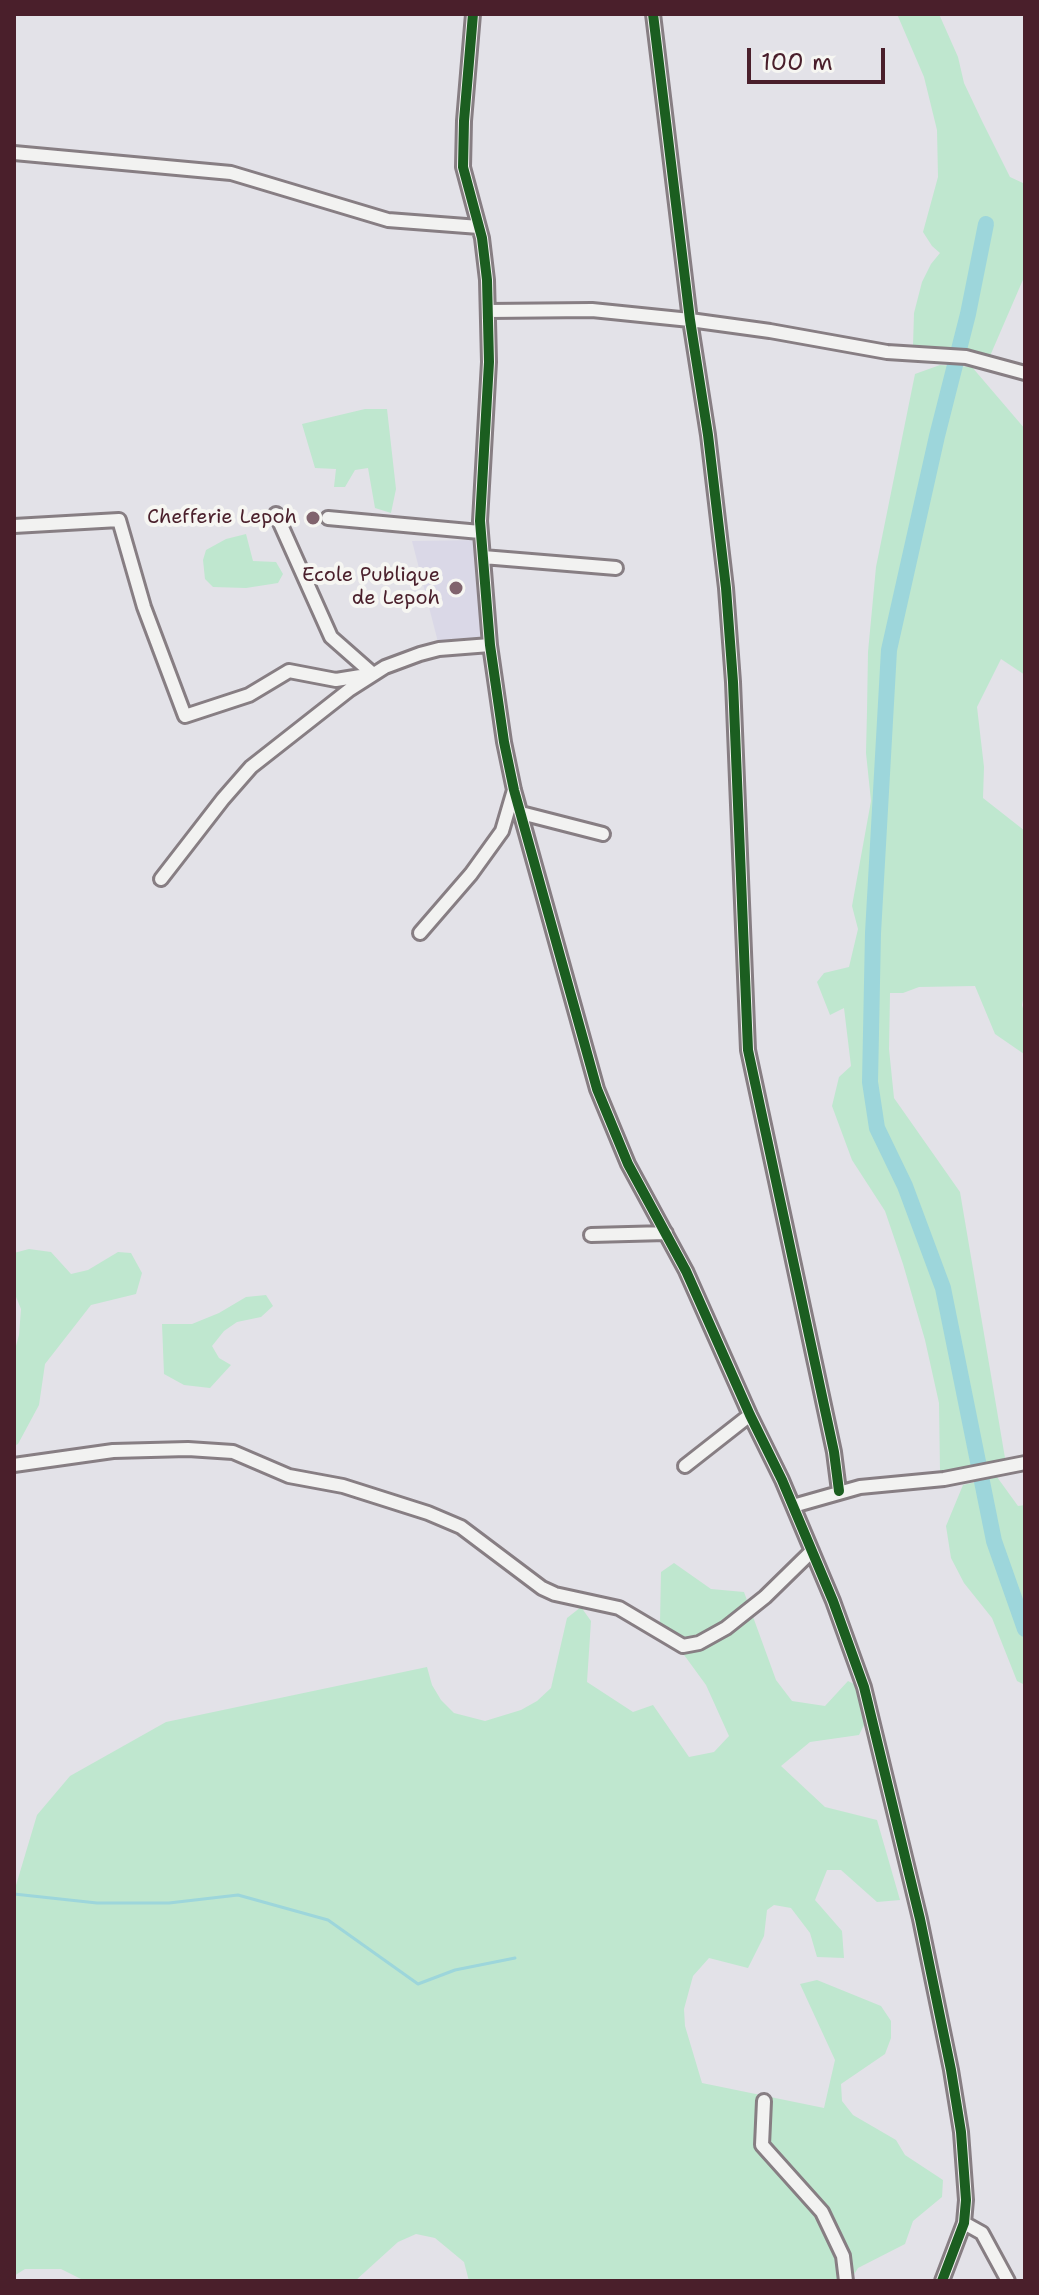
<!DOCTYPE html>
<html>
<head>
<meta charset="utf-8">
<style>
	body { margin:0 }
	#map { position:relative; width:1039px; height:2295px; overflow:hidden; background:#e3e2e8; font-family:"Shantell Sans",sans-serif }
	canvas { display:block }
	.frame { position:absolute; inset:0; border:16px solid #4a1f2b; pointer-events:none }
	.scale { position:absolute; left:747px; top:48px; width:138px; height:36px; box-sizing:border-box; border:4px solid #4a1f2b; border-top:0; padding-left:10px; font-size:24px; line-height:28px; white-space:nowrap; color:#4a1f2b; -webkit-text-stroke:6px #f6f6f2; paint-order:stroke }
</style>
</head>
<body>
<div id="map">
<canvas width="1039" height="2295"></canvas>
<div class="frame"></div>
<div class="scale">100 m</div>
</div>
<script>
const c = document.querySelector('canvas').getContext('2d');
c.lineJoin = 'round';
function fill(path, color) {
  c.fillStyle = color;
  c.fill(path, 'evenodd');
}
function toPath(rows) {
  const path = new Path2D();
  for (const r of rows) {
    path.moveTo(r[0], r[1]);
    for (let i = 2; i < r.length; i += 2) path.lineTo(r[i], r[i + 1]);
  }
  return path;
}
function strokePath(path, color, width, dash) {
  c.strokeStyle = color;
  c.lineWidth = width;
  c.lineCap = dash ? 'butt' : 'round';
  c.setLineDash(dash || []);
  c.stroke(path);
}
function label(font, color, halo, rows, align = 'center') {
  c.font = font + ' "Shantell Sans",sans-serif';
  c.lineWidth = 8;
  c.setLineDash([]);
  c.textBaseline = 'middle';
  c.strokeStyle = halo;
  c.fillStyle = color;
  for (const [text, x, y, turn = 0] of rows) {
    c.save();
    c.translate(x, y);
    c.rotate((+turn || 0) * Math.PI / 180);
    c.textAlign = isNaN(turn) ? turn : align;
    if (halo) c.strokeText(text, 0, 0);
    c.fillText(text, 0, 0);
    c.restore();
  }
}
fill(toPath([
	[481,540,494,635,460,644,439,646,412,541]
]), '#dad8e7');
fill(toPath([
	[897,14,939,14,958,57,964,83,982,121,1010,177,1025,184,1025,275,990,356,975,357,970,352,953,349,929,351,913,346,914,313,922,282,931,264,940,253,932,246,923,232,938,177,937,130,924,77],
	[940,365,972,367,1025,429,1025,675,1001,659,977,707,984,767,983,798,1025,831,1025,988,1022,1005,1025,1016,1025,1052,1024,1054,995,1034,975,986,919,987,903,993,890,993,889,1049,894,1098,960,1192,1005,1458,994,1464,940,1471,939,1403,925,1340,903,1264,885,1211,852,1160,832,1106,839,1077,851,1066,844,1008,830,1015,817,982,824,973,849,967,858,929,852,906,871,801,866,753,867,711,868,652,876,567,915,374],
	[365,409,387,409,396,489,391,513,375,508,368,468,355,470,345,487,334,487,336,469,315,468,302,424],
	[246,534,253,561,276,562,283,574,278,583,246,588,213,587,205,579,203,560,206,550,226,539],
	[29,1249,51,1252,71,1274,88,1270,118,1252,131,1253,142,1273,136,1294,91,1305,45,1364,39,1405,18,1444,14,1446,14,1353,19,1335,21,1309,14,1292,14,1253],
	[266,1295,273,1306,261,1317,237,1322,224,1331,212,1346,219,1358,231,1365,210,1388,184,1385,164,1374,162,1324,192,1324,219,1313,246,1297],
	[997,1477,1018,1506,1025,1505,1025,1685,1017,1681,992,1618,964,1583,951,1558,946,1526,963,1485],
	[674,1563,711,1589,744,1592,776,1680,792,1701,825,1706,848,1681,856,1685,862,1692,869,1715,859,1735,810,1742,781,1766,825,1807,877,1820,900,1900,877,1902,841,1870,827,1870,815,1900,842,1931,844,1958,817,1957,810,1933,791,1908,774,1905,767,1910,764,1936,748,1968,709,1958,693,1976,684,2009,685,2026,702,2083,824,2108,835,2060,800,1984,817,1980,881,2006,891,2021,891,2038,885,2054,841,2084,842,2101,853,2115,896,2140,905,2155,943,2180,942,2197,913,2221,905,2244,858,2268,850,2281,469,2281,464,2262,435,2238,416,2234,398,2242,355,2281,85,2281,61,2269,25,2269,14,2276,14,1892,37,1815,70,1776,166,1722,427,1667,432,1685,441,1700,454,1713,485,1721,521,1710,537,1701,551,1688,567,1618,581,1607,591,1621,587,1682,633,1712,653,1705,689,1757,714,1752,729,1736,706,1685,660,1622,661,1572]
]), '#bfe7cf');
strokePath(toPath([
	[14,1894,97,1903,169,1903,238,1895,328,1920,418,1984,455,1970,515,1958]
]), '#9dd6db', 3);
strokePath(toPath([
	[986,224,968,314,937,436,889,650,873,933,870,1082,877,1128,905,1186,943,1288,994,1541,1025,1629]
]), '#9dd6db', 16);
const minor = toPath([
	[473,14,464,121,463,167,482,238,487,280,489,362,480,521,490,645,504,742,514,790,597,1089,628,1164,686,1271,750,1415,782,1480,833,1601,864,1687,920,1919,951,2070,961,2132,966,2200,964,2223,942,2281],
	[653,14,690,320,708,435,726,588,733,682,748,1050,834,1452,839,1491],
	[14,153,231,173,388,220,479,227],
	[488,311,592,310,690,320,770,331,887,352,966,357,1025,373],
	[328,518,480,532],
	[14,526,119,520,144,607,185,716,249,695,289,671,336,680,373,674,331,637,276,514],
	[483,557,616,568],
	[521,813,603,834],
	[161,879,223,799,251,767,349,690,385,667,420,654,439,649,490,645],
	[420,933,471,874,502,831,514,790],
	[591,1235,666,1233],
	[14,1465,113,1451,188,1449,233,1452,289,1476,343,1486,428,1513,461,1527,542,1588,555,1594,619,1608,683,1646,699,1643,726,1628,765,1597,812,1551],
	[685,1466,750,1415],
	[793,1506,860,1487,944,1479,1025,1463],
	[764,2101,762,2145,822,2212,843,2256,846,2281],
	[964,2223,982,2233,1008,2281]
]);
strokePath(minor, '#877e83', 18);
strokePath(minor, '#f2f2f1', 12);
strokePath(toPath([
	[473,14,464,121,463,167,482,238,487,280,489,362,480,521,490,645,504,742,514,790,597,1089,628,1164,686,1271,750,1415,782,1480,833,1601,864,1687,920,1919,951,2070,961,2132,966,2200,964,2223,942,2281],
	[653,14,690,320,708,435,726,588,733,682,748,1050,834,1452,839,1491]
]), '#1b5e20', 10);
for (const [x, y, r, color] of [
	[313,518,8,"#80636d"],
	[456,588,8,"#80636d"]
]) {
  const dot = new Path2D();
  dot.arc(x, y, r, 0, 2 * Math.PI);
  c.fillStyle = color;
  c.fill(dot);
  strokePath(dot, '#f6f6f2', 3);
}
label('20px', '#4a1f2b', '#f6f6f2', [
	["Chefferie Lepoh",297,518],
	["Ecole Publique",440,576],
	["de Lepoh",440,599]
], 'right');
</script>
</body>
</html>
